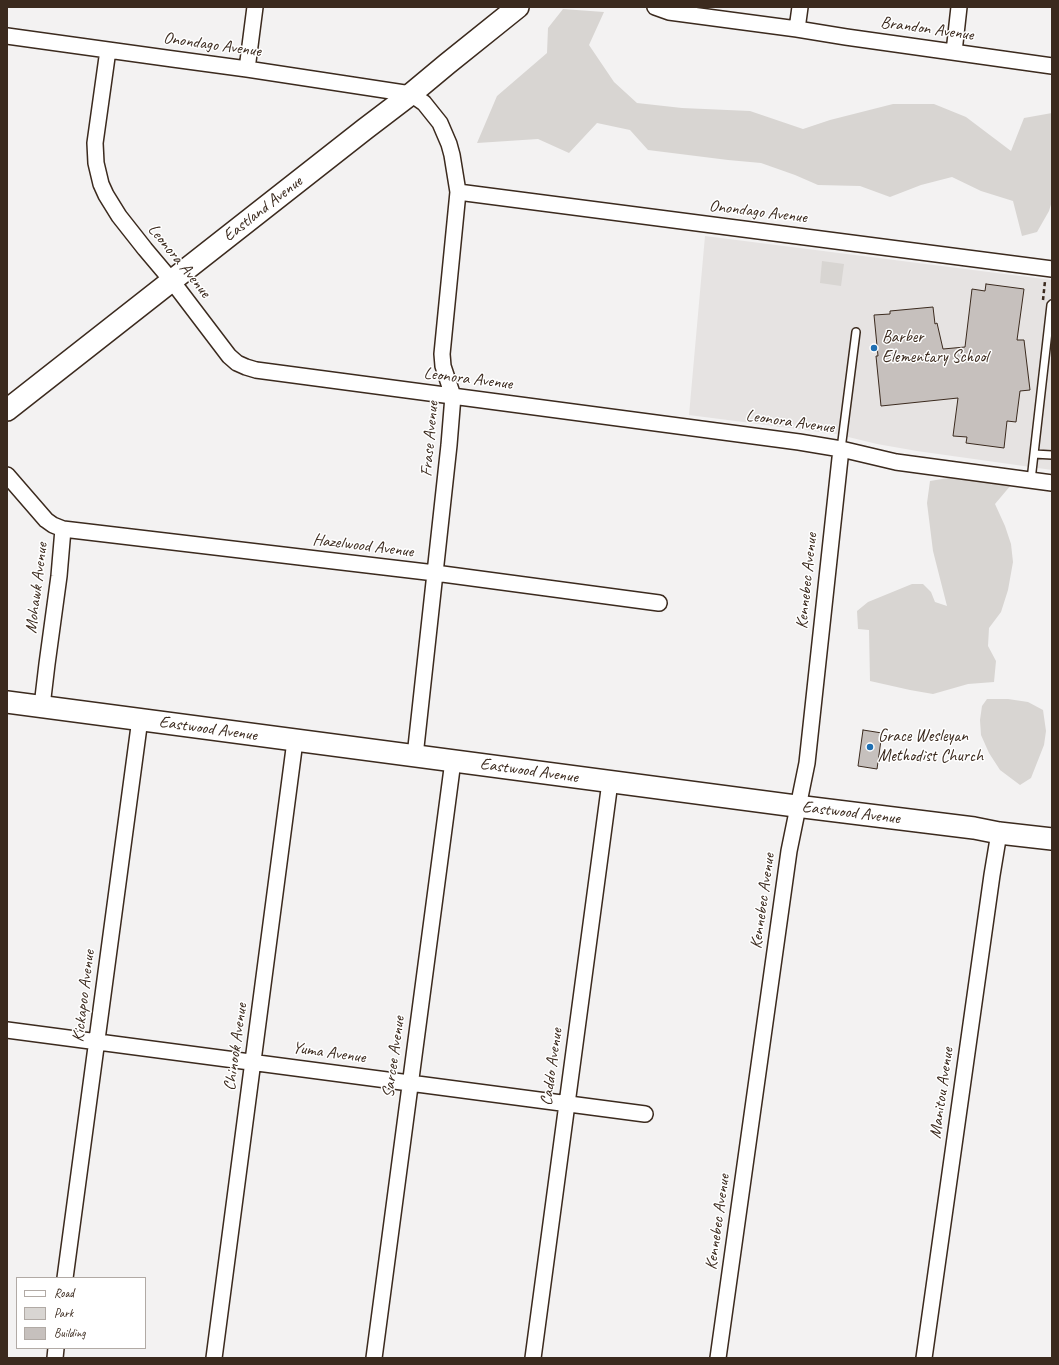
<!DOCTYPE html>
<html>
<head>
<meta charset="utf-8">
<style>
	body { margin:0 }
	#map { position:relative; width:1059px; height:1365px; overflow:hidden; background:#f3f2f2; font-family:Caveat,sans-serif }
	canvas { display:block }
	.frame { position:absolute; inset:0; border:8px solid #3b2a1e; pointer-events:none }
	.legend { position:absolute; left:16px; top:1277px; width:130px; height:72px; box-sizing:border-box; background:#fff; border:1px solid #b1aaa5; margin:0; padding:5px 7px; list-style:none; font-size:12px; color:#3b2a1e }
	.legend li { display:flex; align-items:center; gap:8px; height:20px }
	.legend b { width:20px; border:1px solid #b1aaa5 }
</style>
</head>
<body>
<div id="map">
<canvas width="1059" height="1365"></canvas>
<div class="frame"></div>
<ul class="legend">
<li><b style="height:5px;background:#fff"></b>Road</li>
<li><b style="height:11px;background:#d8d5d2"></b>Park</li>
<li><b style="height:11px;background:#c6c0bd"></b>Building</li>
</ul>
</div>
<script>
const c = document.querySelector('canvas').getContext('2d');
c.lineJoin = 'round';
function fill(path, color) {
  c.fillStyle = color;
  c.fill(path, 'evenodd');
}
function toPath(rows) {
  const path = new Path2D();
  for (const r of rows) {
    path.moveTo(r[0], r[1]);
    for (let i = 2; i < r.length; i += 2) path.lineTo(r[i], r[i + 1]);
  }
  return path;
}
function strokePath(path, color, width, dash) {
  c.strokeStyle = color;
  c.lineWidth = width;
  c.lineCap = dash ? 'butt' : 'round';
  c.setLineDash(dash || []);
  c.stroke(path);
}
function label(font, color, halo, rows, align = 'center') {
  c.font = font + ' Caveat,sans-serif';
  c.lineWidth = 3;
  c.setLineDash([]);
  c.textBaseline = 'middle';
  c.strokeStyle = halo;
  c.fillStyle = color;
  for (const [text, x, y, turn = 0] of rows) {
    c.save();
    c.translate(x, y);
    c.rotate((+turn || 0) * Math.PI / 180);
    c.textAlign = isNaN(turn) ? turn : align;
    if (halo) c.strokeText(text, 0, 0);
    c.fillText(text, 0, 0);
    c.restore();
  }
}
fill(toPath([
	[705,236,1052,280,1052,470,917,451,877,444,836,434,689,415]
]), '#e6e3e2');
fill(toPath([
	[563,9,604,12,589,45,614,82,637,103,682,108,750,111,803,129,830,120,893,104,934,104,966,117,1011,151,1024,118,1052,113,1052,201,1049,211,1037,232,1022,236,1013,201,981,191,952,177,921,185,890,197,860,186,818,185,795,175,761,163,728,160,648,150,630,130,597,123,569,153,538,139,477,143,497,96,547,53,548,28],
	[822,261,844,264,841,286,820,283],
	[954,477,1011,485,995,504,1005,526,1011,544,1013,562,1008,590,1001,612,989,628,988,646,996,661,994,682,968,684,933,694,910,690,870,681,869,630,858,629,857,611,868,602,912,584,923,584,931,592,935,602,947,606,933,551,927,503,930,481],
	[987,699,1008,699,1028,702,1043,710,1046,731,1044,745,1031,778,1020,785,1000,770,989,753,981,735,980,720,982,706]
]), '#d8d5d2');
const building = toPath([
	[986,284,1024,289,1017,340,1024,340,1030,390,1020,391,1016,422,1007,421,1004,448,966,443,967,437,953,436,958,398,881,406,876,356,878,356,874,315,890,314,890,311,933,307,935,324,937,323,943,349,965,347,972,289,985,291,986,284],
	[863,730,882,733,877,769,858,766,863,730]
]);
fill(building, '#c6c0bd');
strokePath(building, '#3b2a1e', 1);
const lane = toPath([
	[841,449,856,332],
	[1034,454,1052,455],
	[1031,480,1051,305,1052,304]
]);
const street = toPath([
	[655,7,669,12,797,29,846,37,1052,66],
	[797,29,800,7],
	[7,36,173,59,247,69,411,94,424,103,440,123,449,144,452,155,458,192,442,354,443,366,453,396,449,445,415,756],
	[108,50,95,143,96,163,101,184,106,195,119,216,145,249,172,281,229,356,237,363,246,367,256,370,799,442,841,449,896,462,1052,483],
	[954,52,959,7],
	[247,69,255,7],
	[458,192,1052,269],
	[7,475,46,520,53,525,63,529,435,573,659,603],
	[42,706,47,664,59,576,63,529],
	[7,1030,645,1114],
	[65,1278,140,719],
	[55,1358,56,1348],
	[214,1358,295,741],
	[374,1358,453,761],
	[533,1358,610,782],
	[718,1358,789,851,807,763,841,449],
	[924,1358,992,875,999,833]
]);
const secondary = toPath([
	[7,410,365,129,411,94,447,64,518,7],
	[7,702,788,805,974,828,999,833,1052,839]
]);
strokePath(lane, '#3b2a1e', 10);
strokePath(street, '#3b2a1e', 18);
strokePath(secondary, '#3b2a1e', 24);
strokePath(toPath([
	[1043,300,1045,281]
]), '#3b2a1e', 2.5, [4, 3]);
strokePath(lane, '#fff', 7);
strokePath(street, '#fff', 15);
strokePath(secondary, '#fff', 21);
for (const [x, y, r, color] of [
	[874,348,4,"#1f6fb2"],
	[870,747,4,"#1f6fb2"]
]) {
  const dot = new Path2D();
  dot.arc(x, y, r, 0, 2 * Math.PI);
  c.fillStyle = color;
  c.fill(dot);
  strokePath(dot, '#fff', 1.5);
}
label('17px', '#3b2a1e', '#fff', [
	["Brandon Avenue",927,29,8],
	["Onondago Avenue",212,45,8],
	["Eastland Avenue",263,209,-38],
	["Onondago Avenue",758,212,7],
	["Leonora Avenue",179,261,51],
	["Leonora Avenue",468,379,7],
	["Leonora Avenue",790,422,8],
	["Frase Avenue",430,439,-85],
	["Hazelwood Avenue",363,546,7],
	["Kennebec Avenue",807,581,-84],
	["Mohawk Avenue",37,588,-83],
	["Eastwood Avenue",208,729,8],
	["Eastwood Avenue",529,771,8],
	["Eastwood Avenue",851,813,7],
	["Kennebec Avenue",763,901,-82],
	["Kickapoo Avenue",84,996,-83],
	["Chinook Avenue",236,1047,-82],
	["Yuma Avenue",329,1053,8],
	["Sarcee Avenue",394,1057,-82],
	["Caddo Avenue",552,1067,-82],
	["Manitou Avenue",942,1093,-82],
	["Kennebec Avenue",718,1222,-82]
]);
label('17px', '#3b2a1e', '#fff', [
	["Barber",882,338],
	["Elementary School",882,358],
	["Grace Wesleyan",878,737],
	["Methodist Church",878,757]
], 'left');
</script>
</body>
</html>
